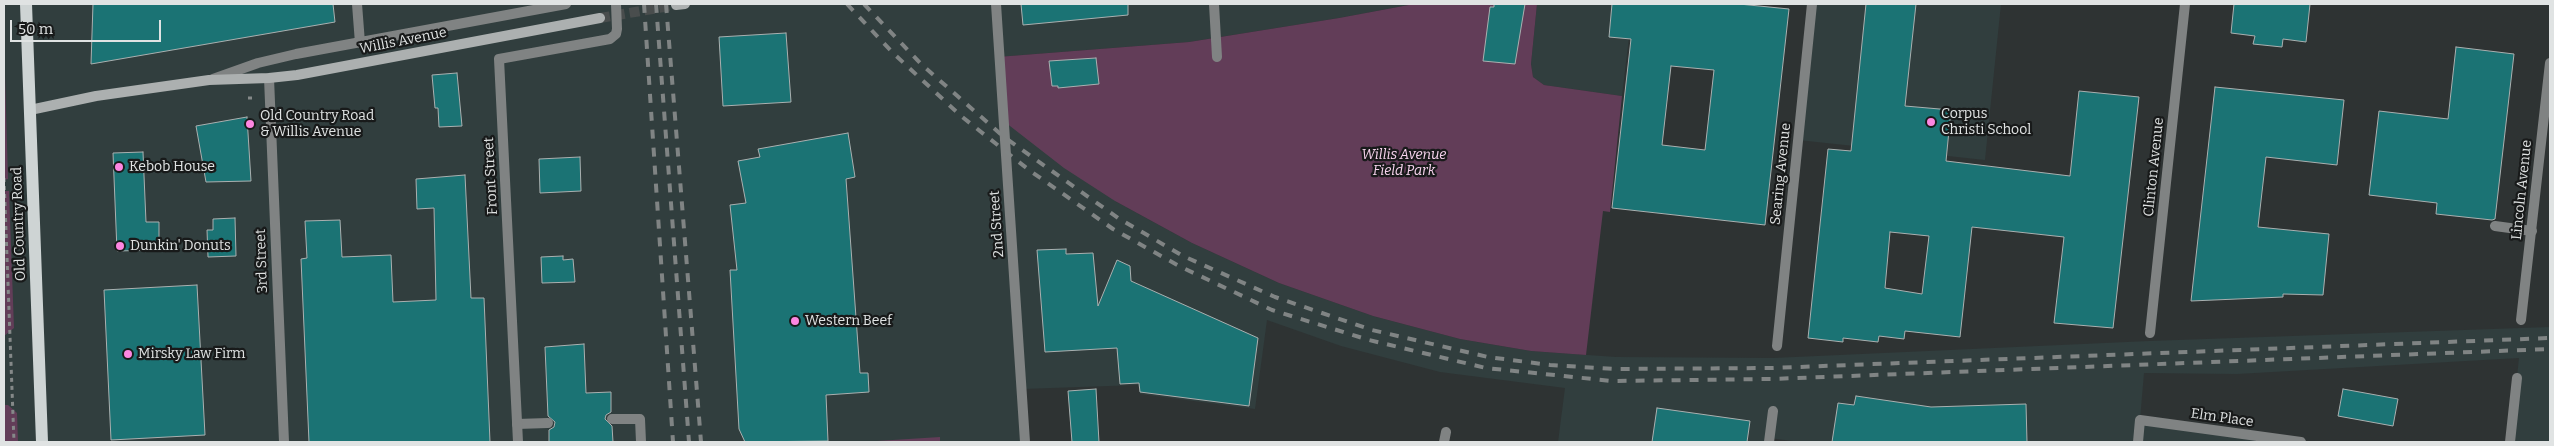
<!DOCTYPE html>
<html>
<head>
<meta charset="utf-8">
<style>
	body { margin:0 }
	#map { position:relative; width:2554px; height:446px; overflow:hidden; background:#2e3333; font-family:Bitter,serif }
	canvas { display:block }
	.frame { position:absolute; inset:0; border:5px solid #e0e3e3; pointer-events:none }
	.scale { position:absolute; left:10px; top:20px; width:151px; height:22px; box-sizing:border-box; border:2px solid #e0e3e3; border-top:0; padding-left:6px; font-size:15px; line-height:18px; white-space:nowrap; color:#e0e3e3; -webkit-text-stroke:4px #181a1a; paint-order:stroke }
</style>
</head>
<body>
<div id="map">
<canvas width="2554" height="446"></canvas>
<div class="frame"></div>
<div class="scale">50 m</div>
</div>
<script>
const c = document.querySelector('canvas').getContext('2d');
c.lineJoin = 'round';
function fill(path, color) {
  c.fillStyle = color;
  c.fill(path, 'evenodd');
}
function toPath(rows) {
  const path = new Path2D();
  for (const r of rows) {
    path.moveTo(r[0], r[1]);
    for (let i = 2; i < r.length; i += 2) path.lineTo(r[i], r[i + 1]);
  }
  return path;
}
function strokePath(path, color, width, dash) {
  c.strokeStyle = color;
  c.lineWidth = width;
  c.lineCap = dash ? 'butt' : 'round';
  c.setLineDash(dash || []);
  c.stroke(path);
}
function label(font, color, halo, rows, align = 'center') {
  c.font = font + ' Bitter,serif';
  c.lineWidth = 4.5;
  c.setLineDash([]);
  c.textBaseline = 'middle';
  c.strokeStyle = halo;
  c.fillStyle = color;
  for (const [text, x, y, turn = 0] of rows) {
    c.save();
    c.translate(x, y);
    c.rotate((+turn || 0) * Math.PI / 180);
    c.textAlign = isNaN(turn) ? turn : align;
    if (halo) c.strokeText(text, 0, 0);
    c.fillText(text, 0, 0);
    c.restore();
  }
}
fill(toPath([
	[4,4,1414,4,1339,18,1189,42,997,57,1115,201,1192,243,1279,283,1373,316,1460,339,1531,351,1616,357,1773,358,2149,341,2550,327,2550,442,2510,442,2519,358,2237,374,2144,373,2140,420,2301,442,1800,442,1769,438,1768,442,1558,442,1565,388,1440,372,1341,346,1267,320,1255,409,1140,394,1138,385,1022,389,1025,442,4,442],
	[1537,4,1633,4,1622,96,1544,85,1533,77,1531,64],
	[1786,4,2001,4,1985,160,1798,140,1812,6]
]), '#313e3e');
fill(toPath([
	[1414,4,1537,4,1531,64,1533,77,1544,85,1622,96,1610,212,1603,211,1586,355,1531,351,1460,339,1373,316,1279,283,1192,243,1115,201,1064,168,1001,119,997,57,1189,42,1339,18],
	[4,41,8,179,4,180],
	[4,191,9,191,14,328,4,336],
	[4,405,8,405,17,413,18,442,4,442],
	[940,437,940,442,861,442]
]), '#623d58');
const building = toPath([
	[93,4,333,4,335,22,91,64,93,4],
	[1021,4,1128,4,1128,15,1023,25,1021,4],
	[1494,4,1525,4,1515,64,1483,61,1490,7,1494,7,1494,4],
	[1612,4,1739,4,1789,9,1765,225,1612,208,1631,39,1609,37,1612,4],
	[1671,66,1714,70,1705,150,1662,145,1671,66],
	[1866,4,1916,4,1905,106,1951,110,1946,161,2070,176,2079,91,2139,97,2113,328,2054,323,2064,237,1972,227,1960,337,1905,331,1904,339,1879,336,1878,342,1843,338,1843,342,1808,338,1828,149,1851,151,1866,4],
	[1890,232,1929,236,1922,294,1885,288,1890,232],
	[2234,4,2310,4,2306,42,2283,39,2282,47,2253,44,2255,36,2231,33,2234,4],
	[786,33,791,102,723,106,719,37,786,33],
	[2456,47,2514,54,2495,219,2492,220,2436,214,2437,203,2369,195,2379,111,2448,119,2456,47],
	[1096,58,1099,84,1058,88,1058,86,1052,86,1049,61,1096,58],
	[457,73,462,126,439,127,438,108,435,108,432,75,457,73],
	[2215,87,2344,100,2337,165,2266,157,2258,227,2329,234,2323,295,2283,294,2283,297,2191,301,2215,87],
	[247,117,251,181,206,182,196,126,247,117],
	[848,133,855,177,846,179,860,373,868,373,869,392,826,395,828,441,745,442,739,429,730,270,737,270,730,205,746,203,738,161,760,157,758,149,848,133],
	[143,152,146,222,159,222,159,250,117,251,113,153,143,152],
	[580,157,581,191,540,193,539,159,580,157],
	[465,175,471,298,484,298,490,442,309,442,301,259,307,258,305,221,340,220,342,257,391,255,393,302,436,300,434,208,417,209,416,179,465,175],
	[235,218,236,256,208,257,207,230,213,230,213,219,235,218],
	[1066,249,1066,254,1093,253,1098,306,1117,260,1130,266,1131,281,1258,338,1249,406,1140,392,1139,383,1120,384,1117,348,1045,352,1037,250,1066,249],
	[563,256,563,260,573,259,575,282,542,283,541,257,563,256],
	[197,285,205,435,111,440,104,290,197,285],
	[584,344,586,393,611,392,611,412,606,415,605,419,612,426,613,442,549,442,549,430,554,427,555,422,548,416,545,347,584,344],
	[1096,389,1099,442,1072,442,1068,391,1096,389],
	[2343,389,2398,399,2393,426,2338,416,2343,389],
	[1856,396,1931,407,2026,404,2027,442,1832,442,1838,403,1854,405,1856,396],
	[1657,408,1750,421,1747,442,1652,442,1657,408]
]);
fill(building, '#1b7374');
strokePath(building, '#aab0b0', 1);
strokePath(toPath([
	[600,18,676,5]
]), '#494d4d', 10, [10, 5]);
strokePath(toPath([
	[248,98,254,98],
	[4,178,14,442]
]), '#858989', 3, [4, 4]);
strokePath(toPath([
	[2495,226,2532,231],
	[612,419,640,419,641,442],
	[517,424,548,423]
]), '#808383', 10);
strokePath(toPath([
	[357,4,360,43],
	[1214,4,1217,57],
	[269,78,284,442],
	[213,79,258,63,296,54,566,4],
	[2521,320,2550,63],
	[2150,333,2185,4],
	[1777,346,1812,4],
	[518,442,499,59,610,39,616,34,617,29,616,4],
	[1444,442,1446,432],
	[1769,442,1773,411],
	[2138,442,2140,420,2301,442],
	[2510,442,2517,378]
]), '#808383', 10);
strokePath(toPath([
	[996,4,1025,442]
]), '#808383', 10);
strokePath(toPath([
	[676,5,685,4],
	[30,110,96,96,209,80,269,78,297,75,600,18]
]), '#acb0b0', 10);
strokePath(toPath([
	[26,4,42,442]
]), '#ced4d4', 12);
strokePath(toPath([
	[644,4,673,442],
	[656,4,689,442],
	[666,4,701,442],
	[847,4,893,53,961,116,1029,170,1113,229,1179,266,1272,310,1369,340,1486,368,1612,381,1771,379,2550,349],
	[864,4,921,64,1004,137,1118,218,1183,256,1275,297,1372,330,1488,357,1550,365,1614,369,1772,368,2550,338]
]), '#808484', 4, [9, 9]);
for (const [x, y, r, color] of [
	[1931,122,5,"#fd86e1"],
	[250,124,5,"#fd86e1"],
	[119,167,5,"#fd86e1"],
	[120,246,5,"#fd86e1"],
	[795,321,5,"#fd86e1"],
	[128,354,5,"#fd86e1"]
]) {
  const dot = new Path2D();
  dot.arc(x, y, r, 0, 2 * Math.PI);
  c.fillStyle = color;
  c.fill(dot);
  strokePath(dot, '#181a1a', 2);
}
label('14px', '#e0e3e3', '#181a1a', [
	["Willis Avenue",403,41,-11],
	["Clinton Avenue",2154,167,-84],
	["Searing Avenue",1781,174,-84],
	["Front Street",491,176,-93],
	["Lincoln Avenue",2522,190,-84],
	["Old Country Road",19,224,-92],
	["2nd Street",997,224,-94],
	["3rd Street",262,261,-92],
	["Elm Place",2222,418,8]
]);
label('14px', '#e0e3e3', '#181a1a', [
	["Corpus",1941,114],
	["Christi School",1941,130],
	["Old Country Road",260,116],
	["& Willis Avenue",260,132],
	["Kebob House",129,167],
	["Dunkin' Donuts",130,246],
	["Western Beef",805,321],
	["Mirsky Law Firm",138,354]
], 'left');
label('italic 14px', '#f8d4ee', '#181a1a', [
	["Willis Avenue",1404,155],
	["Field Park",1404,171]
]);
</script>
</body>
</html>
